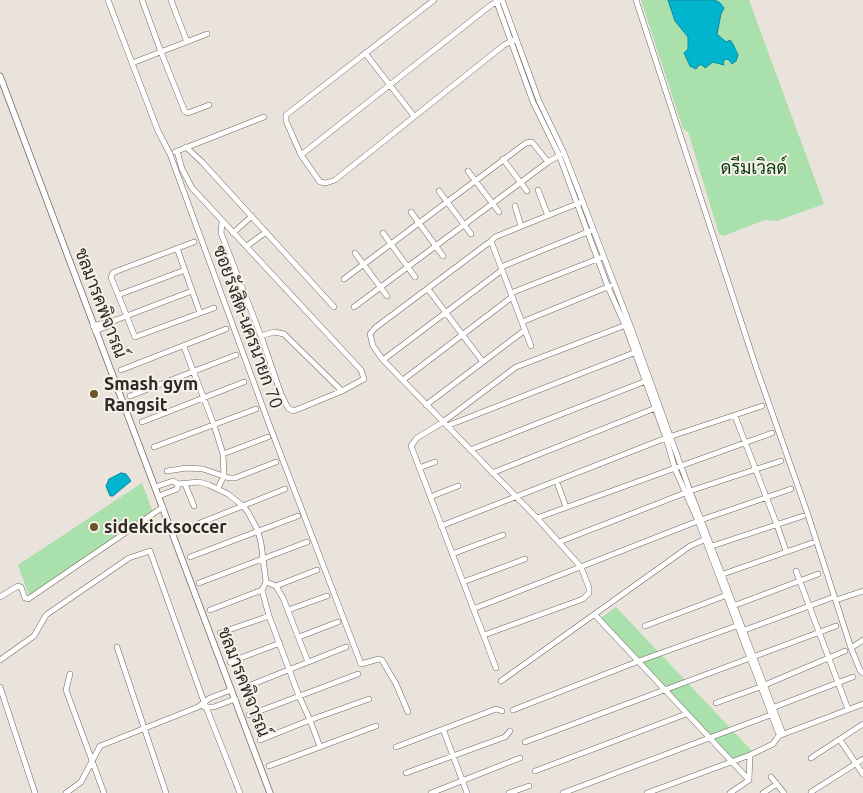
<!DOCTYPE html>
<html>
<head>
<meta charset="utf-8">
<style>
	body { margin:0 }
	canvas { display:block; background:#eae3dc }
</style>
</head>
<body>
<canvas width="863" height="793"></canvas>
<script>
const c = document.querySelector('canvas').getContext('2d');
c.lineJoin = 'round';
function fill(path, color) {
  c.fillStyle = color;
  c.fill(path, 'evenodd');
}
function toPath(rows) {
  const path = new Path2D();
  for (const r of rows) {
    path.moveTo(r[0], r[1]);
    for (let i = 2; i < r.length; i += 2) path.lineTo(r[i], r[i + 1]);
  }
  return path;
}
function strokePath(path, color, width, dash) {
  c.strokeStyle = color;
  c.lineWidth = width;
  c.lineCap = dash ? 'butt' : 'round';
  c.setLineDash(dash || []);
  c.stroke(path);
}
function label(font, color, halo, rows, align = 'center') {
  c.font = font + ' Ubuntu,Sarabun,sans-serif';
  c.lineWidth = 4;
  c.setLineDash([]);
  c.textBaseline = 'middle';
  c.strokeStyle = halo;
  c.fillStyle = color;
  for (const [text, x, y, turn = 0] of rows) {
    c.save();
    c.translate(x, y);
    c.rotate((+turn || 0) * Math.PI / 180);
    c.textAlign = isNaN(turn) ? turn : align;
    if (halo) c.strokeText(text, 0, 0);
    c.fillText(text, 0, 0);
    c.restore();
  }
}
fill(toPath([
	[641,0,749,0,824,204,777,221,765,220,723,236,719,234,688,132,683,129],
	[142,483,153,512,29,595,18,565],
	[616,607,752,751,728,761,598,620]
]), '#aae0ab');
const water = toPath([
	[668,0,715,0,720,3,724,8,721,14,717,34,726,42,730,40,733,44,738,55,736,61,732,64,729,60,726,59,723,62,724,65,713,62,705,68,702,65,699,65,696,69,690,66,684,53,688,49,688,37,675,21,668,0],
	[121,473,126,474,131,481,113,496,110,496,106,486,109,479,121,473]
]);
fill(water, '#01b5ce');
strokePath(water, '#0e8b9c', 1);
const minor = toPath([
	[108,0,158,131,170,154,269,424,361,664,379,659,382,660,396,684,408,712],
	[142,0,161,52,185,112,188,113,209,105],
	[171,0,187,42],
	[434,0,286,115,286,121,301,155,320,182,326,183,335,180,504,45,514,40],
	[496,0,533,102,559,155,608,287,625,325,666,438,675,469,698,521,778,732,781,735],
	[502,0,539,101,564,153,630,325,690,491,782,731,773,744,750,755,647,793],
	[636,0,756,367,807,512,851,648,860,670,863,673],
	[365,53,414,116],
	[132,63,207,34],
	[186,147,202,162,334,307],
	[177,151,182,169,192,188,361,370,364,379,342,391,301,408,293,411,288,408,281,394,261,336,221,233,222,222],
	[175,152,264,117],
	[301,155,491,5,498,1],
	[503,159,527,191],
	[468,171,499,212],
	[538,190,548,216],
	[439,191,471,234],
	[515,206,521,226],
	[411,212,443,256],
	[233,233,252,216],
	[383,233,415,277],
	[194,242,117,271,113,273,111,277,135,337,214,308],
	[247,246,266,232],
	[177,248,200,313],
	[355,253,387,296],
	[501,267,590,231],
	[344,279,526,143,532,142,548,162],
	[428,289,483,362],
	[511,293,600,258],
	[118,295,185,270],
	[354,307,548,162,560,155],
	[522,322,610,286],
	[93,326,116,320,192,291],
	[95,331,108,326,115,320],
	[261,336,274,332,284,334,342,391],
	[531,346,491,241,495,237,579,203],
	[184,347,214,425,223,454,224,476,218,488],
	[383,360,502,270],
	[121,370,226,329],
	[403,380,512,297],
	[130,396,236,355],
	[426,405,525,330],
	[735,416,777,525,786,551],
	[142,422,244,382],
	[447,426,636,352],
	[154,447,256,409],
	[470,450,646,381],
	[223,454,268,437],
	[419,468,435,462],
	[167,471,187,468,203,469,229,478,235,478,276,462],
	[492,473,658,407],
	[185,484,194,506],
	[558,485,566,507],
	[155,487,173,481,178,484,199,482,209,485,228,494,243,506,248,512,258,531,261,543,266,582,262,590,269,616,299,696,310,720,320,747],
	[159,496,177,489,178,484],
	[430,497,458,486],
	[537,518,772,433],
	[195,525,285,489],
	[441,526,666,438,762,406],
	[559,542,690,491,781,461],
	[712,546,803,516],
	[452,554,503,535],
	[190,557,298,516],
	[796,571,848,709],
	[723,574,812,543],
	[266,582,276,586,283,598,308,662],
	[463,582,525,559],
	[199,583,307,542],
	[276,586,317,570],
	[0,597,18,586,21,587,25,598,28,599,163,507],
	[836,600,863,591],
	[733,606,818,574],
	[473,609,698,521,791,489],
	[210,610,262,590],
	[288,610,327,596],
	[595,615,749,780],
	[645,626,727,595],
	[742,631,831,598],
	[220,633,269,616],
	[484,635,583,599,589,593,589,588,581,567,537,518,383,360,373,346,370,334,375,328,491,241],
	[299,637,338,622],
	[117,647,166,793],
	[851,648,863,640],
	[0,660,34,636,46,615,129,558,150,551,204,702,240,793],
	[230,662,280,643],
	[496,668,411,446,417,438,443,422,516,367,626,325],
	[70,674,66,690,104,793],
	[501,681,690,546,706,539],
	[0,687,35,793],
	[243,688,346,647],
	[716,703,760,687,845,651],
	[204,707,214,707,235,699],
	[772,708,853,677],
	[513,710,639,661,739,625],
	[249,715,358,674],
	[443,729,467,793],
	[781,735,863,704],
	[260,740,310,720,369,699],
	[840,740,863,774],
	[525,742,836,626],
	[396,747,496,709,502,711],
	[811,758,863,724],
	[269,766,376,726],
	[535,771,686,714],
	[406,773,505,737,510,731],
	[771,777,784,793],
	[811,792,863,759],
	[66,793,81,782,100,746,198,707,210,698,231,690],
	[431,793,520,758],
	[509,793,529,786],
	[563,793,773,714],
	[730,793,749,780,750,755],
	[763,793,777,784]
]);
const tertiary = toPath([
	[0,76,270,793]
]);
strokePath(minor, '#6e6861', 6);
strokePath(tertiary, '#6e6861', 7);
strokePath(minor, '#fff', 5);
strokePath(tertiary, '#fff', 5.5);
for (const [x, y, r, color] of [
	[94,394,5,"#6c5424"],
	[94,527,5,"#6c5424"]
]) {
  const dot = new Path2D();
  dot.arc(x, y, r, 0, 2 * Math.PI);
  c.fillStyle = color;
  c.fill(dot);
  strokePath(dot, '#f7f1e9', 2);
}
label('18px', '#043b0d', '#f7f1e9', [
	["ดรีมเวิลด์",754,168]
]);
label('18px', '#2c2926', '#f7f1e9', [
	["ชลมารคพิจารณ์",101,303,69],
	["ซอยรังสิต-นครนายก 70",248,327,70],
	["ชลมารคพิจารณ์",244,682,69]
]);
label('bold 18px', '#2c2926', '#f7f1e9', [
	["Smash gym",104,384],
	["Rangsit",104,405],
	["sidekicksoccer",104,527]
], 'left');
</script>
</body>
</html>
